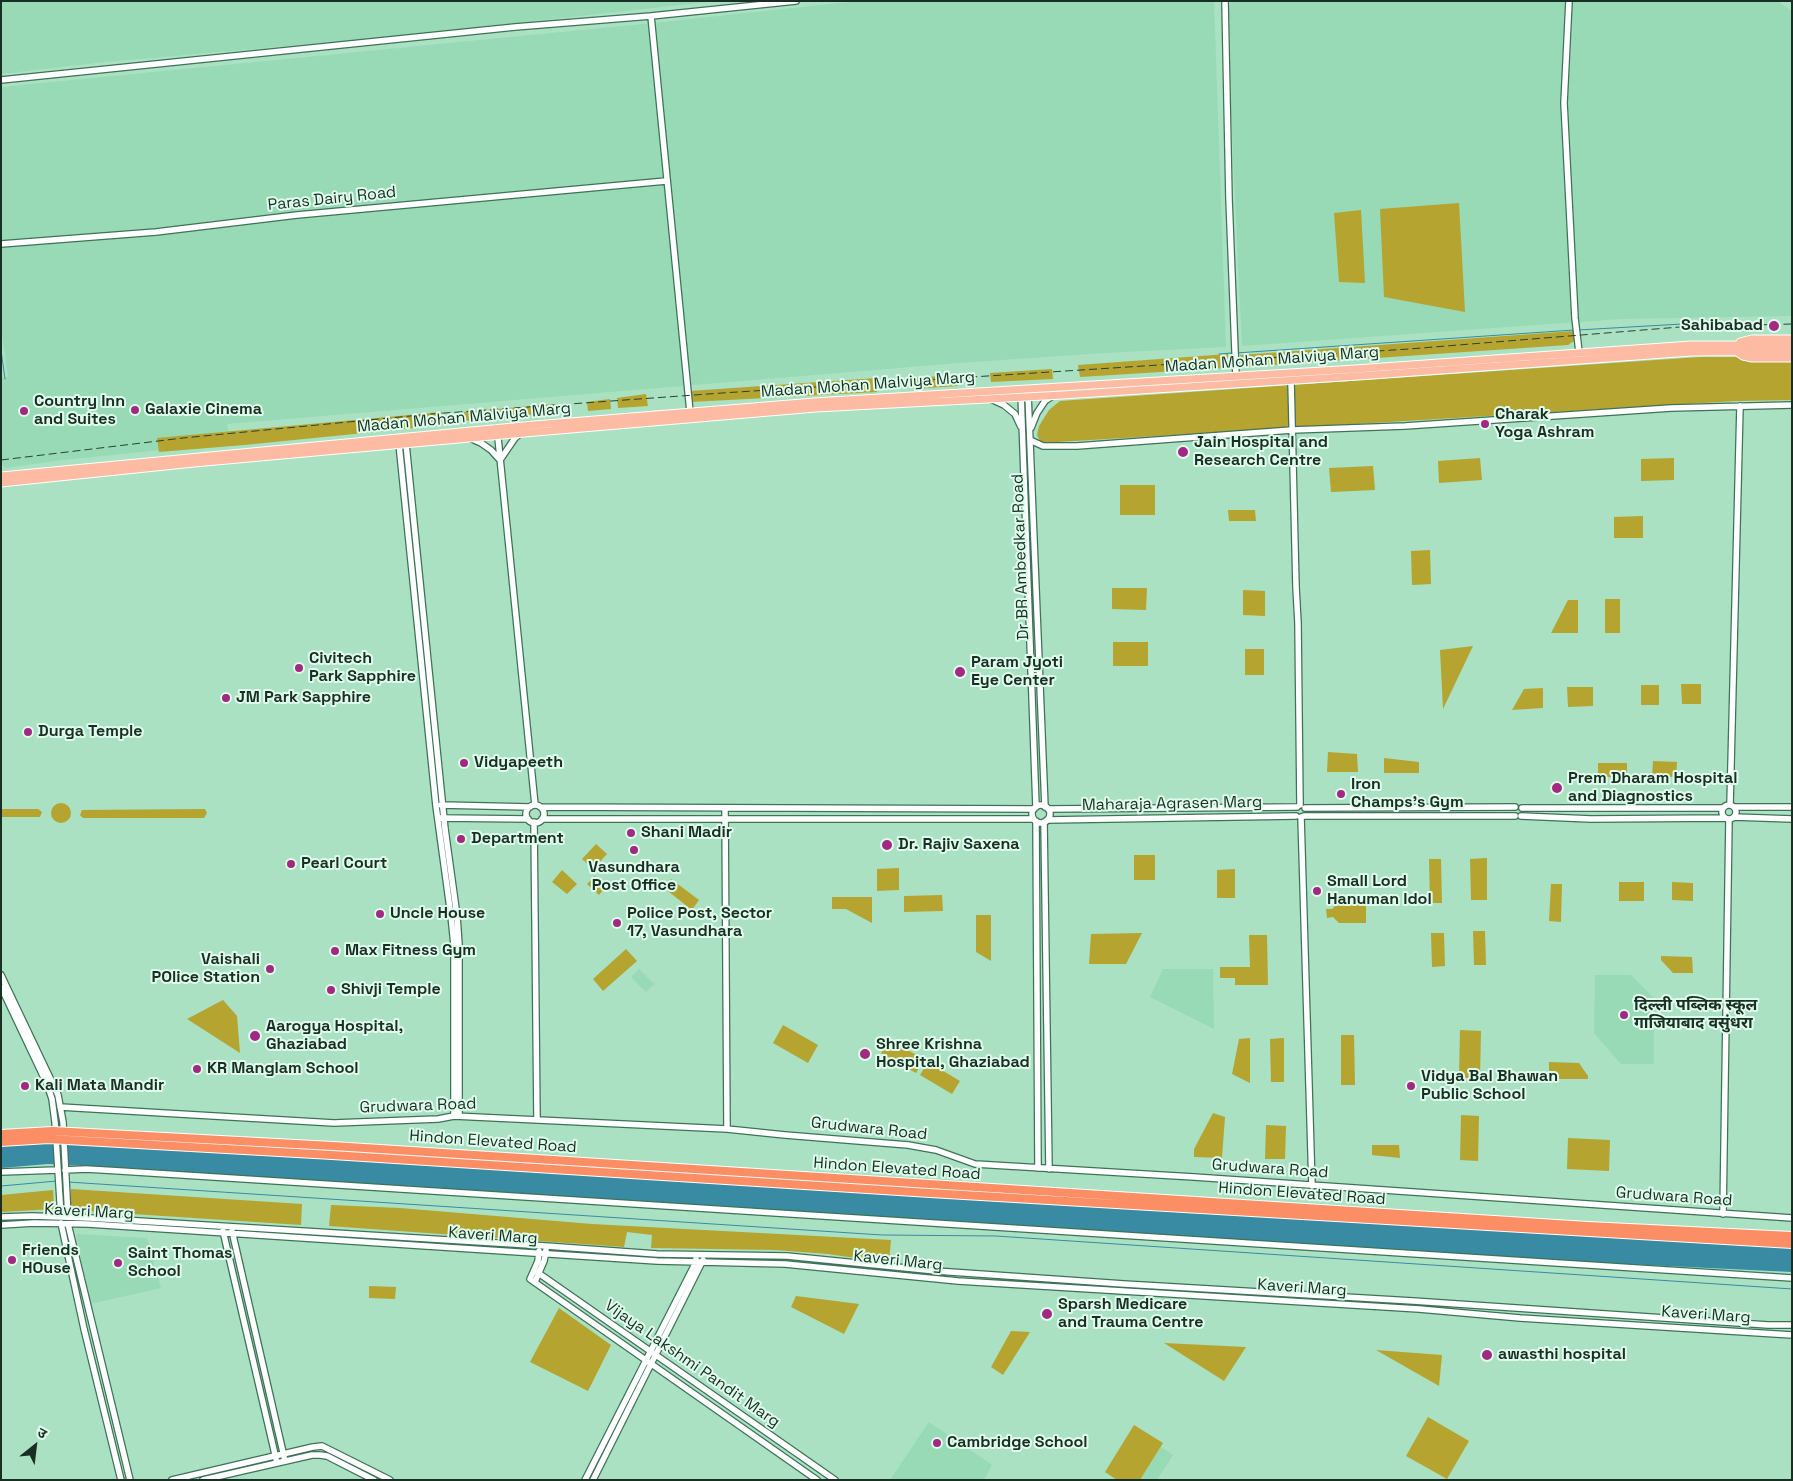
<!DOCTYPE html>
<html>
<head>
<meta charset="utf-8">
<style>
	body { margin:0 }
	#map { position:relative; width:1793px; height:1481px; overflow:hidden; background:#a9e1c2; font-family:"Space Grotesk","Noto Sans Devanagari",sans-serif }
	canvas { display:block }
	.frame { position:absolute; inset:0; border:2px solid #192f24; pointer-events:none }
	.north { position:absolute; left:10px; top:1421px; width:50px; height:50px; -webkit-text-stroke:4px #dffbeb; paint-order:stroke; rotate:29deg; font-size:14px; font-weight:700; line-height:20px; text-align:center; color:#192f24 }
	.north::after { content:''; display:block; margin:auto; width:18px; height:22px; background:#192f24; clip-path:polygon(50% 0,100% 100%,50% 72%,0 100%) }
</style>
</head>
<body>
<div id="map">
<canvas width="1793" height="1481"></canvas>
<div class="frame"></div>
<div class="north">उ</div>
</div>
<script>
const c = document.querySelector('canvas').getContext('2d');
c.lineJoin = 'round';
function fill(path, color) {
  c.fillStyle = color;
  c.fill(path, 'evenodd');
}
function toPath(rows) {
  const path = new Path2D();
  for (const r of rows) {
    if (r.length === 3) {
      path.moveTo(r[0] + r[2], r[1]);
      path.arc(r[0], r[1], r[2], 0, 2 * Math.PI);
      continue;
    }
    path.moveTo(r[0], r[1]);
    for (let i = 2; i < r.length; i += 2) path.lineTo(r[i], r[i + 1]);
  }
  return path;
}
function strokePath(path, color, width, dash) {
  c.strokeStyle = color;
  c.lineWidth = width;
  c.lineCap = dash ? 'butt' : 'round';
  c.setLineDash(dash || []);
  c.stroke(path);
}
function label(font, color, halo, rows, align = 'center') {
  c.font = font + ' "Space Grotesk","Noto Sans Devanagari",sans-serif';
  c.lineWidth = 4;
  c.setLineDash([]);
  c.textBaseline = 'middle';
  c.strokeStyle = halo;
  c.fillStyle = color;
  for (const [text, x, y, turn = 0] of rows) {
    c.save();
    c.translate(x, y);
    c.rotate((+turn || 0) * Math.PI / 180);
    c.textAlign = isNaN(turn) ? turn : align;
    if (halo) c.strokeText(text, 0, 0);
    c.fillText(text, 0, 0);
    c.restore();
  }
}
fill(toPath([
	[1,1,716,1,408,35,96,63,1,74],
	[859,1,1214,1,1226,347,1103,353,958,363,227,424,231,443,62,460,5,468,1,464,1,378,8,377,1,327,1,87,643,24],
	[1230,1,1777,1,1792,11,1792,316,1619,319,1242,346,1227,27],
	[639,969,654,984,646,992,631,977],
	[1163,969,1213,969,1214,1029,1150,997],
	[1595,975,1631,975,1654,998,1654,1064,1621,1064,1594,1033],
	[76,1234,147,1238,161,1288,90,1304],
	[929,1422,992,1465,984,1480,890,1480],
	[1161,1447,1173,1455,1157,1480,1140,1480]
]), '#98d9b6');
fill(toPath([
	[1459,203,1465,312,1384,297,1380,209],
	[1361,210,1365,283,1339,282,1334,213],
	[1574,331,1574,341,1568,345,1244,367,1241,364,1240,355],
	[1228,354,1228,362,1225,368,1080,377,1078,365],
	[1700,357,1792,357,1792,400,1737,401,1041,443,1037,435,1039,426,1049,410,1060,401],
	[1052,369,1053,379,991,382,990,373],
	[958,375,959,381,957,386,913,389,911,378],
	[877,378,877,392,691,402,690,391],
	[646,394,648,406,618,408,617,398],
	[610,399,611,409,588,411,587,402],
	[555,404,555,413,465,421,464,412],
	[442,412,444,425,244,445,159,452,157,438],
	[1480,458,1482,480,1439,483,1438,461],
	[1674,458,1674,480,1641,481,1641,459],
	[1373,466,1375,490,1331,492,1329,468],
	[1120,485,1155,485,1155,515,1120,515],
	[1228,510,1255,510,1256,521,1229,521],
	[1643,516,1643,538,1614,538,1614,517],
	[1430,550,1431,584,1412,585,1411,551],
	[1112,588,1147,588,1146,610,1112,609],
	[1243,590,1265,591,1265,616,1243,615],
	[1605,599,1620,599,1620,633,1605,633],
	[1568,600,1578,600,1578,633,1551,633],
	[1113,642,1148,642,1148,666,1113,666],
	[1473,646,1443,709,1440,650],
	[1245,649,1264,649,1264,675,1245,675],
	[1681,684,1701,684,1701,704,1682,704],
	[1641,685,1659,685,1659,705,1641,705],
	[1567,687,1593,687,1593,706,1568,707],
	[1543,688,1543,708,1512,710,1524,689],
	[1328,752,1357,754,1358,772,1327,772],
	[1384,758,1419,762,1419,773,1384,773],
	[1653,761,1677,762,1676,777,1652,777],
	[1598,763,1627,763,1627,777,1598,777],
	[61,813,10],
	[1,809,38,809,42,812,40,817,1,817],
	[205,809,207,813,204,818,83,818,80,815,82,810],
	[596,844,607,854,593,869,582,859],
	[1134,855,1155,855,1155,880,1134,880],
	[1487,858,1487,900,1471,900,1470,859],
	[1429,859,1441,859,1442,903,1430,903],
	[899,868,899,890,877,891,877,869],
	[1235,869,1235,898,1217,898,1217,870],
	[562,870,577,884,567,894,552,882],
	[595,876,606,887,599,895,587,884],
	[671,879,699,900,692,910,664,888],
	[1619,882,1644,882,1644,901,1619,901],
	[1672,882,1693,883,1693,901,1672,900],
	[1551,884,1562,884,1561,922,1549,921],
	[942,895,943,911,904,912,904,896],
	[832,897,872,897,872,923,846,909,832,909],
	[1366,902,1366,923,1339,923,1333,917,1327,918,1326,909,1332,909,1338,903],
	[976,915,991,915,991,961,976,952],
	[1473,931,1485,931,1486,965,1474,965],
	[1142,933,1126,964,1089,964,1091,934],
	[1431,933,1444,933,1445,966,1432,967],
	[1249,935,1267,935,1268,985,1235,985,1235,978,1220,978,1220,967,1250,967],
	[626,949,637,961,603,991,593,979],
	[1661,956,1692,957,1693,973,1673,973,1661,960],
	[223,1000,237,1016,240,1053,187,1019],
	[783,1025,818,1045,808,1063,773,1043],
	[1460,1030,1481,1031,1480,1078,1459,1078],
	[1341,1035,1354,1035,1355,1085,1341,1085],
	[1250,1038,1250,1083,1232,1074,1239,1039],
	[1284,1038,1284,1082,1271,1082,1270,1039],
	[889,1040,924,1059,916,1073,881,1053],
	[928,1062,960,1081,952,1094,920,1075],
	[1549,1062,1579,1063,1588,1076,1588,1079,1549,1079],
	[1213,1113,1225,1117,1222,1158,1194,1157,1194,1149],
	[1461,1115,1479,1116,1478,1161,1460,1160],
	[1266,1125,1286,1126,1285,1159,1265,1159],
	[1568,1138,1610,1140,1609,1171,1567,1169],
	[1372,1145,1399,1145,1400,1158,1372,1155],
	[71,1189,302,1204,301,1225,71,1210],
	[53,1190,54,1209,1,1212,1,1195],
	[331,1205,400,1208,592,1224,891,1240,889,1263,828,1254,775,1250,651,1248,652,1235,627,1232,624,1247,329,1226],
	[369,1286,396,1287,395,1299,369,1298],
	[796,1296,859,1304,844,1334,791,1307],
	[559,1308,611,1345,588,1391,530,1362],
	[1011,1331,1030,1332,1003,1375,991,1367],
	[1164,1343,1246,1347,1224,1381],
	[1376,1350,1442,1355,1439,1386],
	[1428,1417,1469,1441,1447,1479,1406,1456],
	[1134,1425,1163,1443,1140,1480,1117,1480,1105,1472]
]), '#b5a430');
fill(toPath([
	[37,1135,117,1138,1542,1232,1792,1244,1792,1272,1584,1262,103,1167,48,1164,1,1168,1,1141]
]), '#398ba3');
strokePath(toPath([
	[1578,330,1717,322],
	[1,350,5,379],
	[1236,353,1574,330],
	[1219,354,1232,353],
	[68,1182,882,1235,996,1236,1792,1289],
	[1,1186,57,1181]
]), '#398ba3', 1);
const minor = toPath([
	[1225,1,1229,199,1236,376],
	[1569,1,1564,103,1575,318,1579,352],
	[651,16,690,412],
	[1,80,515,27,651,16,796,1],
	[1,244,156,232,297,215,666,181],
	[1291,381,1296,587,1298,623,1300,805],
	[1021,394,1036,807],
	[1028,394,1045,807],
	[991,399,1004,405,1015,414,1021,427],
	[497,428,535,805],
	[1031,428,1037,413,1045,401,1054,395],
	[470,438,481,443,491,450,500,460,515,438,520,434],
	[1030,440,1043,446,1077,446,1292,430,1405,426,1671,408,1792,405],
	[399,444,436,806,451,916,454,945,454,1116],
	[406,444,445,829,457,916,459,945,459,1116],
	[1729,812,7],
	[441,805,530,807],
	[1730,805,1740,406],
	[535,814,9],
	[1041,814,9],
	[541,807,1034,809],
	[1734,807,1792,807],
	[725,808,727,1129],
	[1305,808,1515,807],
	[1522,808,1723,808],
	[1048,809,1297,807],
	[1304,816,1515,816],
	[1521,816,1591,819,1725,818],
	[1301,817,1312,1186],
	[1734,817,1792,819],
	[440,818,528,819],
	[542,819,1033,819],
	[1047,820,1296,816],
	[1036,821,1038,1168],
	[534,822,537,1120],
	[1044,822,1049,1169],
	[1,975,58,1095,63,1122,68,1217],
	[1,987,47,1084,52,1099,55,1122,61,1217],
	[60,1107,334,1123,438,1119,454,1116,727,1129,785,1135,908,1145,936,1150,975,1164,1194,1177,1792,1218],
	[65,1170,86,1169,120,1171,1792,1278],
	[1,1172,57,1170],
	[1723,1214,1729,819],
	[1,1217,32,1216,90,1218,546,1246,657,1254,787,1256,936,1271,1124,1284,1413,1301,1768,1325,1792,1325],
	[61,1223,84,1329,121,1480],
	[68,1224,130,1480],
	[1,1225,34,1223,88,1224,657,1261,785,1264,958,1281,1419,1309,1520,1318,1792,1335],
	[223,1231,277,1463],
	[232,1231,285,1461],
	[539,1251,538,1261,530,1279,817,1480],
	[534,1270,835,1480],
	[535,1282,544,1261,546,1250],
	[172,1480,313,1447,322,1446,390,1480],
	[203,1480,312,1455,320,1455,327,1456,374,1480],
	[585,1480,696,1262,696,1259],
	[593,1480,703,1260]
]);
const major = toPath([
	[1740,342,1752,339,1792,339],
	[1737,352,1743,356,1752,358,1792,358],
	[1,476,534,425,814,402,1355,369,1691,345,1792,345],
	[1,483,194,463,536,432,816,408,1063,395,1358,376,1692,352,1792,351]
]);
strokePath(minor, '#3e7358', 8);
strokePath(major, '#fff', 9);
strokePath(minor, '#fff', 5.5);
strokePath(major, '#fdbba3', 7);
strokePath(toPath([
	[1,460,183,438,431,414,722,393,1409,349,1680,327,1792,324]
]), '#294336', 1, [8, 4]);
const highwayBridge = toPath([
	[1,1134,52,1131,333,1146,1588,1226,1792,1236],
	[1,1142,49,1139,332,1155,930,1193,1792,1244]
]);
strokePath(highwayBridge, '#fff', 10, []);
strokePath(highwayBridge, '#fc8e66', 8);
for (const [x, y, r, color] of [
	[1774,326,6,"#a12982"],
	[135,410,5,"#a12982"],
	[24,411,5,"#a12982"],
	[1485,424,5,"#a12982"],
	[1183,452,6,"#a12982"],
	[299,668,5,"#a12982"],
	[960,672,6,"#a12982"],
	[226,698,5,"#a12982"],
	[28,732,5,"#a12982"],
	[464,763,5,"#a12982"],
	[1557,788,6,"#a12982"],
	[1341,794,5,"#a12982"],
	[631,833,5,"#a12982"],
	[461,839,5,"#a12982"],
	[887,845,6,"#a12982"],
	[634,850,5,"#a12982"],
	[291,864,5,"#a12982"],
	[1317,891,5,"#a12982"],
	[380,914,5,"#a12982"],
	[617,923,5,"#a12982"],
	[335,951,5,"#a12982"],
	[270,969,5,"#a12982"],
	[331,990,5,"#a12982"],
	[1624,1015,5,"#a12982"],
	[255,1036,6,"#a12982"],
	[865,1054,6,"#a12982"],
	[197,1069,5,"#a12982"],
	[25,1086,5,"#a12982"],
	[1411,1086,5,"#a12982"],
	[12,1260,5,"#a12982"],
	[118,1263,5,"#a12982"],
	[1047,1314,6,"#a12982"],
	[1487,1355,6,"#a12982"],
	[937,1443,5,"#a12982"]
]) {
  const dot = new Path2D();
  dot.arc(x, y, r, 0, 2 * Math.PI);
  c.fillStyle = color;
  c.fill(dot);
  strokePath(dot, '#dffbeb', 2);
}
label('16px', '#192f24', '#dffbeb', [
	["Paras Dairy Road",332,199,-6],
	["Madan Mohan Malviya Marg",1272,360,-4],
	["Madan Mohan Malviya Marg",868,385,-4],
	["Madan Mohan Malviya Marg",464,418,-5],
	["Dr BR Ambedkar Road",1021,557,-92],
	["Maharaja Agrasen Marg",1172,804,-1],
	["Grudwara Road",418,1106,-2],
	["Grudwara Road",869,1129,6],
	["Hindon Elevated Road",493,1142,4],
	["Hindon Elevated Road",897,1169,4],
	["Grudwara Road",1270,1169,4],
	["Hindon Elevated Road",1302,1194,4],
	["Grudwara Road",1674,1197,4],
	["Kaveri Marg",89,1212,3],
	["Kaveri Marg",493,1236,4],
	["Kaveri Marg",898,1261,6],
	["Kaveri Marg",1302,1288,4],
	["Kaveri Marg",1706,1315,4],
	["Vijaya Lakshmi Pandit Marg",692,1364,35]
]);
label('bold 16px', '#192f24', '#dffbeb', [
	["Sahibabad",1763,326,"right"],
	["Country Inn",34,402],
	["and Suites",34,420],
	["Galaxie Cinema",145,410],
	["Charak",1495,415],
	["Yoga Ashram",1495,433],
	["Jain Hospital and",1194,443],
	["Research Centre",1194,461],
	["Civitech",309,659],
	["Park Sapphire",309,677],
	["Param Jyoti",971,663],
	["Eye Center",971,681],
	["JM Park Sapphire",236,698],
	["Durga Temple",38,732],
	["Vidyapeeth",474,763],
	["Prem Dharam Hospital",1568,779],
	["and Diagnostics",1568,797],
	["Iron",1351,785],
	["Champs's Gym",1351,803],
	["Shani Madir",641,833],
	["Department",471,839],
	["Dr. Rajiv Saxena",898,845],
	["Pearl Court",301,864],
	["Vasundhara",634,868,"center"],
	["Post Office",634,886,"center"],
	["Small Lord",1327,882],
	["Hanuman Idol",1327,900],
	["Uncle House",390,914],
	["Police Post, Sector",627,914],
	["17, Vasundhara",627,932],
	["Max Fitness Gym",345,951],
	["Vaishali",260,960,"right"],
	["POlice Station",260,978,"right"],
	["Shivji Temple",341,990],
	["दिल्ली पब्लिक स्कूल",1634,1006],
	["गाजियाबाद वसुंधरा",1634,1024],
	["Aarogya Hospital,",266,1027],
	["Ghaziabad",266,1045],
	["Shree Krishna",876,1045],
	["Hospital, Ghaziabad",876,1063],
	["KR Manglam School",207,1069],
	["Vidya Bal Bhawan",1421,1077],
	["Public School",1421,1095],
	["Kali Mata Mandir",35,1086],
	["Friends",22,1251],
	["HOuse",22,1269],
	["Saint Thomas",128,1254],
	["School",128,1272],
	["Sparsh Medicare",1058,1305],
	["and Trauma Centre",1058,1323],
	["awasthi hospital",1498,1355],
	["Cambridge School",947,1443]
], 'left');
</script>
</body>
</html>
